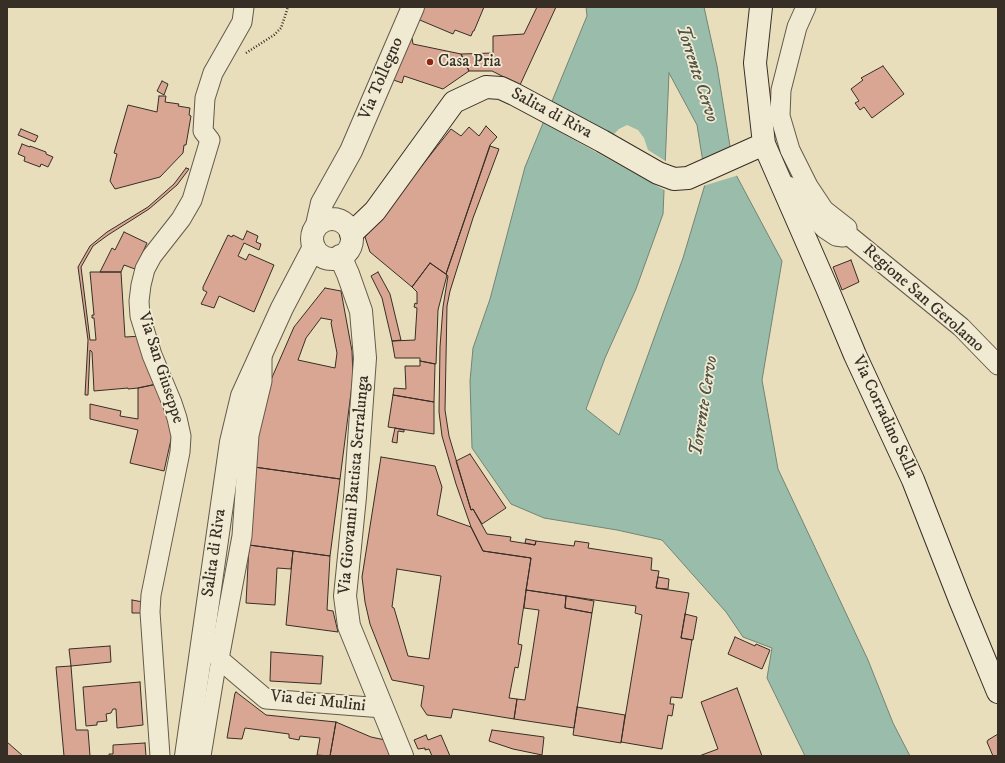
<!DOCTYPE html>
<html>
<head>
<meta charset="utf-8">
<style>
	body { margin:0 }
	#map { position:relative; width:1005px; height:763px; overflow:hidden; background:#e9debc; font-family:"IM FELL DW Pica",serif }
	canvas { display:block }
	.frame { position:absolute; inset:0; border:8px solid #372e25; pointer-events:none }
</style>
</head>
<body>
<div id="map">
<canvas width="1005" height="763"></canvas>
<div class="frame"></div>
</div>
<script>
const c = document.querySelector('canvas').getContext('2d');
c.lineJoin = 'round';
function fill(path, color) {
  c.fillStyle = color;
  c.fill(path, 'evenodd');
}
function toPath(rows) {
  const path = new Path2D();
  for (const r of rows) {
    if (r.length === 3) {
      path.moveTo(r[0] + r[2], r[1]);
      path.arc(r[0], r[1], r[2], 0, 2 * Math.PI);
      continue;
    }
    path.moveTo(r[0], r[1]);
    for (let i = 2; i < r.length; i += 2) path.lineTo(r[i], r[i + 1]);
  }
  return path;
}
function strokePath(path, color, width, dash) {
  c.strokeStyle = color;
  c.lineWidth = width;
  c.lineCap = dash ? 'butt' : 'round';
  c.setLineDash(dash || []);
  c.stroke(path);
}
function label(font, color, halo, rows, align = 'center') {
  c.font = font + ' "IM FELL DW Pica",serif';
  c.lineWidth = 3.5;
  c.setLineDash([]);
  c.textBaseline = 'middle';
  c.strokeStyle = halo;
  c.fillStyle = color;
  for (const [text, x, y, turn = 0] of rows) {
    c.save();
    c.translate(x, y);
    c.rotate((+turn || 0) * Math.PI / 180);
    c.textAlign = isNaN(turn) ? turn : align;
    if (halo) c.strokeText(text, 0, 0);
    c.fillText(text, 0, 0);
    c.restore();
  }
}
const water = toPath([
	[586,7,704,7,717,66,734,171,782,261,762,380,778,469,868,660,893,723,910,756,805,756,767,678,772,648,743,637,726,612,662,540,617,530,544,518,511,504,472,448,470,381,473,348,490,299,525,167,587,16,586,7],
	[669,73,697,125,706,181,683,258,619,435,586,409,605,358,636,289,663,214,669,73]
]);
fill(water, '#99bdaa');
strokePath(water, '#728475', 1);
fill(toPath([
	[550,101,613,135,619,129,627,125,638,130,644,138,648,150,667,162,666,191,542,122],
	[734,157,736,170,739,175,703,186,704,181]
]), '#e9debc');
const building = toPath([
	[420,7,484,7,474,31,473,31,471,36,455,30,453,34,415,18,420,7],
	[537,7,556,7,520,85,492,71,469,71,461,54,493,53,493,36,524,34,537,7],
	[410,37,412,38,413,44,461,54,469,71,443,89,404,76,402,83,388,78,410,37],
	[883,66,904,94,872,118,864,107,860,110,855,103,859,101,851,89,863,80,861,78,883,66],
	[162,81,168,84,164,95,157,91,162,81],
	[159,96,166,96,165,102,179,104,178,106,190,108,189,115,191,116,186,145,184,145,183,153,160,177,115,189,110,181,117,154,114,153,128,105,157,112,159,96],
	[486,126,497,137,490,145,446,274,430,263,412,287,370,252,365,237,451,129,461,136,469,127,479,136,486,126],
	[21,129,38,136,35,142,18,135,21,129],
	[22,144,30,147,30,146,46,152,46,154,53,157,48,167,41,164,40,167,24,161,25,157,18,154,22,144],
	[490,146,499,149,473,218,450,291,447,306,445,410,449,436,471,510,473,509,487,534,511,537,510,541,535,545,536,541,574,546,575,541,589,543,588,548,652,558,651,570,659,571,656,588,689,593,681,638,692,640,682,698,671,697,670,704,674,704,672,716,668,715,662,749,621,742,642,615,635,613,636,606,526,590,531,558,483,551,471,527,456,484,442,436,439,412,440,347,443,307,448,276,446,274,490,146],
	[186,168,189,169,177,185,149,209,108,235,93,246,81,267,90,340,96,340,94,318,92,318,92,315,94,315,90,272,121,272,125,337,143,336,157,384,138,388,128,389,128,388,94,391,92,352,90,350,88,395,85,395,88,340,78,267,90,246,107,232,148,207,174,184,186,168],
	[247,231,258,236,256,242,261,244,259,250,244,243,238,256,246,260,249,254,274,265,254,312,219,296,214,308,201,304,207,292,203,290,203,287,228,235,232,237,233,235,243,240,247,231],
	[124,232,147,243,135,269,124,265,121,272,100,272,112,248,115,250,124,232],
	[851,260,859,282,842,290,833,267,851,260],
	[430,263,447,275,438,310,436,364,420,361,420,358,395,358,392,341,415,340,417,308,414,307,415,303,417,304,417,292,412,287,430,263],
	[378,272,390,294,401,340,392,341,382,298,371,276,378,272],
	[325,288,341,291,352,351,353,377,340,479,254,467,260,405,294,327,325,288],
	[321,318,332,320,331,323,337,353,335,368,298,360,306,338,321,318],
	[420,361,435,364,434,402,393,395,394,388,406,389,405,366,420,366,420,361],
	[157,384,172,435,164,471,130,463,138,430,90,419,90,404,121,411,120,416,138,419,138,388,157,384],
	[393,395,434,402,434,434,388,427,393,395],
	[395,428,404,430,404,432,398,431,397,443,392,442,395,428],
	[470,454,506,508,482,524,473,509,471,510,456,461,470,454],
	[381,457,435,466,442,487,437,515,471,527,483,551,531,558,518,644,522,645,518,668,515,667,509,698,517,699,514,719,453,709,451,718,427,715,421,706,424,686,392,680,370,624,365,602,362,577,381,457],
	[397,569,441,576,429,659,408,656,394,608,392,607,397,569],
	[254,467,340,479,330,556,249,545,254,467],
	[526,539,536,541,535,545,525,543,526,539],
	[249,545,293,551,291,569,277,568,275,605,246,603,249,545],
	[293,551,330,556,327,610,333,611,338,632,286,625,293,551],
	[658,577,669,579,668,589,656,588,658,577],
	[526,590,566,596,565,608,592,613,574,728,514,719,517,699,525,700,539,610,524,608,526,590],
	[566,596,594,601,592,613,565,608,566,596],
	[132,600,143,602,142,613,132,613,132,600],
	[685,614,697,617,693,640,681,638,685,614],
	[735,637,755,646,756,644,770,650,762,669,728,654,735,637],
	[110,646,111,662,71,666,69,649,110,646],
	[271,652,323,656,321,684,270,681,271,652],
	[71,666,76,730,88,730,90,756,64,756,56,667,71,666],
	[140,682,143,725,117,728,116,709,113,709,111,713,106,714,107,721,97,722,97,725,86,726,83,687,140,682],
	[737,688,762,756,699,756,718,749,701,702,737,688],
	[236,692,266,715,336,722,330,756,317,755,320,738,300,736,299,740,289,738,289,734,245,728,242,739,227,738,235,693,236,692],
	[577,707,625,715,621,743,573,735,577,707],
	[336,722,371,737,385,740,392,756,330,756,336,722],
	[492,730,544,737,542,755,513,749,489,741,492,730],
	[998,734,998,756,993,756,987,742,988,740,998,734],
	[426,735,428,740,441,735,450,756,432,756,429,749,425,750,425,748,418,749,414,740,426,735],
	[7,742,23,756,7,756,7,742],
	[145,743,146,756,109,756,109,754,113,754,113,745,145,743]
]);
fill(building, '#daa694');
strokePath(building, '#372e25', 1);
const pedestrian = toPath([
	[203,756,219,659]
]);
const minor = toPath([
	[788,186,803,206,824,228,836,236,843,237,847,234,847,228,824,210,808,186,790,150,780,116,781,90,797,27,806,7],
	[847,234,961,327,998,365],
	[262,355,262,381,249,435,242,536,219,659,266,699,383,708],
	[160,756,150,612,151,595,180,452,181,436,177,418,172,403,152,355,140,316,139,301,141,285,145,269,152,256,181,219,192,200,210,140,203,131,205,98,213,73,242,22,244,7]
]);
const tertiary = toPath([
	[332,239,20],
	[317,225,322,203,351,151,413,7],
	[340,256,348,274,361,311,365,358,355,497,345,596,349,626,402,756],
	[186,756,231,442,242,396,282,308,314,247]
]);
const secondary = toPath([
	[761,7,755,63,764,144,827,288,855,355,913,480,960,600,998,692],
	[351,234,375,211,454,102,486,87,501,88,514,94,602,141,658,173,674,179,688,178,764,144]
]);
strokePath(pedestrian, '#645a4b', 17);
strokePath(minor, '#645a4b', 21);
strokePath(tertiary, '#645a4b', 24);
strokePath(secondary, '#372e25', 24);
strokePath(toPath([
	[246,53,274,35,281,28,288,7]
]), '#372e25', 2.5, [1, 2]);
strokePath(pedestrian, '#f1ead3', 15);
strokePath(minor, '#f1ead3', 19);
strokePath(tertiary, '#f1ead3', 22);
strokePath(secondary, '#f1ead3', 22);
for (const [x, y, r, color] of [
	[430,62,4,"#8f2418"]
]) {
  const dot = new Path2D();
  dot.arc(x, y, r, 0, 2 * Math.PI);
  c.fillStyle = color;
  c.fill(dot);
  strokePath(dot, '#f1ead3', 1.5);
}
label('17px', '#372e25', '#f1ead3', [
	["Casa Pria",438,62]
], 'left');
label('17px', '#372e25', '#f1ead3', [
	["Via Tollegno",382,79,-67],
	["Salita di Riva",551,114,28],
	["Regione San Gerolamo",923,299,41],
	["Via San Giuseppe",160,368,72],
	["Via Corradino Sella",884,417,65],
	["Via Giovanni Battista Serralunga",355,485,-85],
	["Salita di Riva",215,553,-82],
	["Via dei Mulini",318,702,6]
]);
label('italic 18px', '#505246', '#f1ead3', [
	["Torrente Cervo",696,74,72],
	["Torrente Cervo",705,406,-81]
]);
</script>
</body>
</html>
